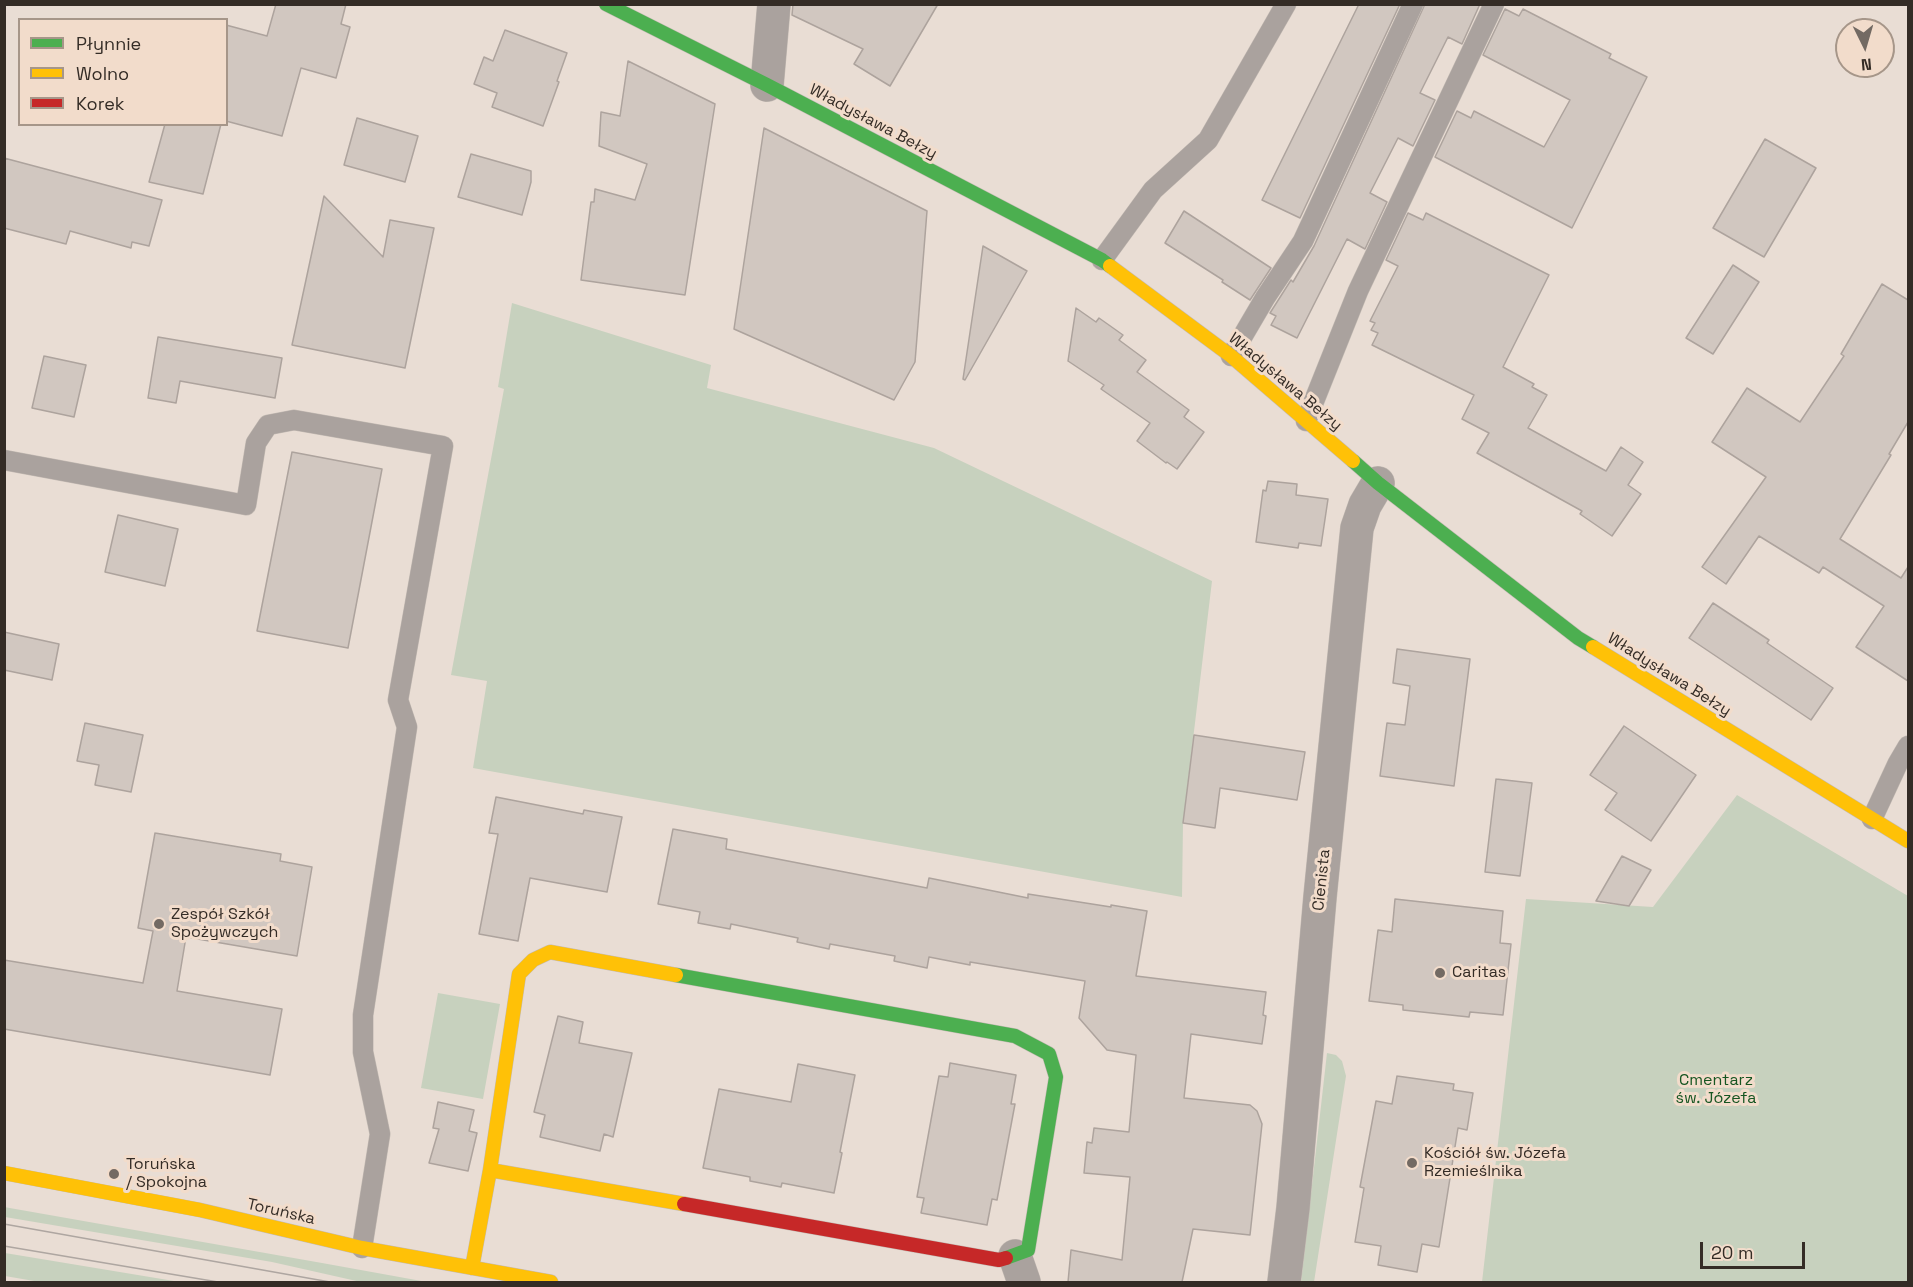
<!DOCTYPE html>
<html>
<head>
<meta charset="utf-8">
<style>
	body { margin:0 }
	#map { position:relative; width:1913px; height:1287px; overflow:hidden; background:#e9ddd4; font-family:"Space Grotesk",sans-serif }
	canvas { display:block }
	.frame { position:absolute; inset:0; border:6px solid #342c26; pointer-events:none }
	.legend { position:absolute; left:18px; top:18px; width:210px; height:108px; box-sizing:border-box; background:#f2dccb; border:2px solid #a69689; margin:0; padding:8px 10px; list-style:none; font-size:18px; color:#342c26 }
	.legend li { display:flex; align-items:center; gap:12px; height:30px }
	.legend b { width:30px; border:2px solid #a69689 }
	.north { position:absolute; left:1835px; top:18px; width:60px; height:60px; box-sizing:border-box; background:#f2dccb; border:2px solid #a69689; border-radius:50%; rotate:175deg; font-size:16px; font-weight:700; line-height:24px; text-align:center; color:#342c26 }
	.north::after { content:''; display:block; margin:auto; width:21px; height:27px; background:#736a63; clip-path:polygon(50% 0,100% 100%,50% 72%,0 100%) }
	.scale { position:absolute; left:1700px; top:1242px; width:105px; height:27px; box-sizing:border-box; border:3px solid #342c26; border-top:0; padding-left:8px; font-size:18px; line-height:21px; white-space:nowrap; color:#342c26; -webkit-text-stroke:4px #f2dccb; paint-order:stroke }
</style>
</head>
<body>
<div id="map">
<canvas width="1913" height="1287"></canvas>
<div class="frame"></div>
<ul class="legend">
<li><b style="height:8px;background:#4caf50"></b>Płynnie</li>
<li><b style="height:8px;background:#ffc107"></b>Wolno</li>
<li><b style="height:8px;background:#c62828"></b>Korek</li>
</ul>
<div class="north">N</div>
<div class="scale">20 m</div>
</div>
<script>
const c = document.querySelector('canvas').getContext('2d');
c.lineJoin = 'round';
function fill(path, color) {
  c.fillStyle = color;
  c.fill(path, 'evenodd');
}
function toPath(rows) {
  const path = new Path2D();
  for (const r of rows) {
    path.moveTo(r[0], r[1]);
    for (let i = 2; i < r.length; i += 2) path.lineTo(r[i], r[i + 1]);
  }
  return path;
}
function strokePath(path, color, width, dash) {
  c.strokeStyle = color;
  c.lineWidth = width;
  c.lineCap = dash ? 'butt' : 'round';
  c.setLineDash(dash || []);
  c.stroke(path);
}
function label(font, color, halo, rows, align = 'center') {
  c.font = font + ' "Space Grotesk",sans-serif';
  c.lineWidth = 6;
  c.setLineDash([]);
  c.textBaseline = 'middle';
  c.strokeStyle = halo;
  c.fillStyle = color;
  for (const [text, x, y, turn = 0] of rows) {
    c.save();
    c.translate(x, y);
    c.rotate((+turn || 0) * Math.PI / 180);
    c.textAlign = isNaN(turn) ? turn : align;
    if (halo) c.strokeText(text, 0, 0);
    c.fillText(text, 0, 0);
    c.restore();
  }
}
fill(toPath([
	[512,303,711,365,707,388,934,448,1212,581,1183,823,1182,897,473,768,487,681,451,675,504,389,498,387],
	[1737,795,1908,896,1908,1282,1482,1282,1526,899,1653,907],
	[438,993,500,1004,483,1099,421,1088],
	[1327,1053,1336,1055,1342,1061,1346,1076,1314,1282,1301,1282],
	[4,1207,322,1263,427,1282,361,1282,272,1262,5,1217],
	[4,1253,5,1253,180,1282,40,1282,5,1276]
]), '#c7d1be');
const building = toPath([
	[276,4,346,4,341,24,350,27,336,78,301,68,282,136,226,121,226,25,267,36,276,4],
	[793,4,938,4,890,86,854,64,863,49,792,15,793,4],
	[1359,4,1400,4,1300,218,1262,200,1359,4],
	[1425,4,1480,4,1462,44,1448,37,1420,93,1435,100,1413,146,1398,138,1370,193,1387,202,1365,249,1347,239,1297,338,1271,325,1276,316,1270,313,1291,280,1293,282,1314,246,1425,4],
	[1505,9,1519,16,1523,9,1611,54,1609,58,1647,77,1572,228,1435,157,1457,111,1471,118,1474,111,1544,147,1570,100,1483,55,1505,9],
	[505,30,567,53,557,81,559,82,543,126,492,107,497,93,474,84,484,57,493,61,505,30],
	[628,61,715,104,685,295,581,280,591,202,594,202,595,189,635,200,647,164,599,146,601,112,620,116,628,61],
	[357,118,418,136,405,182,344,165,357,118],
	[165,124,221,124,203,194,149,182,165,124],
	[764,128,927,211,915,362,894,400,734,329,764,128],
	[1765,139,1816,168,1764,257,1713,228,1765,139],
	[471,154,531,171,531,182,522,215,458,197,471,154],
	[4,158,162,200,149,246,132,242,131,248,70,231,66,244,4,228,4,158],
	[324,196,383,257,390,220,434,228,405,368,292,345,324,196],
	[1184,211,1271,268,1250,300,1222,282,1223,280,1165,243,1184,211],
	[1408,213,1423,220,1426,213,1549,275,1503,367,1534,384,1532,387,1547,395,1528,428,1606,471,1621,447,1643,462,1628,485,1641,494,1612,536,1580,514,1582,511,1477,453,1489,433,1462,419,1474,395,1372,345,1378,333,1371,330,1375,323,1370,321,1398,266,1386,260,1408,213],
	[983,246,1027,271,965,380,963,379,983,246],
	[1733,265,1759,282,1713,354,1686,338,1733,265],
	[1882,284,1908,300,1908,422,1889,454,1891,455,1840,539,1901,578,1908,567,1908,681,1856,647,1884,606,1823,567,1819,573,1759,536,1726,584,1702,567,1766,477,1712,442,1747,388,1800,422,1844,356,1841,354,1882,284],
	[1076,308,1096,322,1099,318,1123,335,1119,340,1146,360,1137,372,1189,410,1184,417,1204,432,1177,469,1167,462,1166,463,1137,441,1150,423,1101,389,1104,385,1068,361,1076,308],
	[158,337,282,358,275,398,180,381,176,403,148,398,158,337],
	[44,356,86,365,74,417,32,408,44,356],
	[292,452,382,469,348,648,257,631,292,452],
	[1268,481,1297,484,1296,495,1328,499,1321,546,1299,543,1298,548,1256,542,1263,490,1266,491,1268,481],
	[118,515,178,529,165,586,105,572,118,515],
	[1713,603,1769,640,1767,643,1833,688,1811,720,1689,638,1713,603],
	[4,632,59,644,52,680,4,670,4,632],
	[1397,649,1470,659,1454,786,1380,776,1387,723,1405,725,1410,686,1393,683,1397,649],
	[85,723,143,735,131,792,95,785,99,765,77,761,85,723],
	[1624,726,1696,775,1651,841,1605,810,1617,793,1590,775,1624,726],
	[1194,735,1305,752,1297,800,1220,788,1215,828,1183,823,1194,735],
	[1496,779,1532,783,1520,876,1485,872,1496,779],
	[496,797,583,814,584,810,622,817,607,892,530,878,518,941,479,934,498,834,489,833,496,797],
	[673,829,727,839,726,849,927,888,929,878,1028,898,1028,894,1111,907,1111,905,1147,911,1136,976,1266,992,1263,1015,1266,1016,1262,1044,1191,1034,1184,1098,1250,1105,1257,1111,1262,1124,1250,1235,1193,1229,1182,1282,1068,1282,1071,1250,1122,1260,1130,1177,1084,1173,1087,1142,1092,1143,1094,1128,1129,1132,1136,1055,1107,1050,1079,1018,1085,981,970,962,970,965,929,957,927,968,894,961,895,956,830,944,829,949,797,942,798,938,731,924,730,929,698,923,700,912,658,904,673,829],
	[155,833,281,854,280,861,312,867,297,956,186,937,177,991,282,1009,270,1075,4,1029,4,960,143,983,153,931,138,928,155,833],
	[1622,856,1651,870,1629,906,1596,901,1622,856],
	[1395,899,1503,911,1500,943,1511,944,1503,1015,1470,1012,1469,1017,1403,1010,1403,1005,1369,1001,1378,930,1392,932,1395,899],
	[558,1016,583,1022,579,1043,632,1053,613,1137,604,1134,600,1151,540,1137,545,1115,534,1112,558,1016],
	[950,1063,1016,1075,1011,1104,1015,1104,997,1200,992,1199,987,1225,921,1213,924,1198,917,1197,939,1076,948,1077,950,1063],
	[798,1064,855,1075,840,1152,842,1153,834,1193,782,1183,781,1187,750,1181,750,1177,703,1168,719,1089,791,1102,798,1064],
	[1397,1076,1454,1084,1453,1090,1473,1093,1467,1130,1458,1128,1439,1247,1422,1244,1417,1272,1378,1265,1381,1246,1355,1242,1364,1188,1360,1187,1376,1101,1392,1104,1397,1076],
	[438,1102,474,1110,469,1131,477,1133,468,1171,429,1163,439,1129,433,1128,438,1102]
]);
fill(building, '#d1c7c0');
strokePath(building, '#ada39d', 1.5);
const lane = toPath([
	[1102,260,1153,190,1208,140,1286,4],
	[1231,356,1265,298,1303,241,1413,4],
	[1306,421,1358,291,1494,4],
	[4,460,246,505,256,443,268,425,294,420,443,446,398,700,407,727,363,1015,363,1052,380,1134,362,1248],
	[1872,819,1898,763,1908,746]
]);
const street = toPath([
	[767,85,774,4],
	[1015,1256,1024,1282],
	[1284,1282,1293,1208,1320,897,1357,528,1365,505,1378,483]
]);
const fast = toPath([
	[606,4,767,85,1102,260,1110,266],
	[1353,461,1378,483,1578,638,1593,647],
	[676,975,1015,1036,1049,1054,1056,1077,1028,1250,1006,1258]
]);
const slow = toPath([
	[1110,266,1231,356,1353,461],
	[1593,647,1908,841],
	[490,1170,684,1204],
	[4,1173,200,1210,362,1248,551,1282],
	[472,1268,490,1170,519,974,533,960,550,952,676,975]
]);
const jam = toPath([
	[684,1204,999,1260,1006,1258]
]);
strokePath(lane, '#c3bab3', 21);
strokePath(street, '#c3bab3', 34);
strokePath(fast, '#c3bab3', 15);
strokePath(slow, '#c3bab3', 15);
strokePath(jam, '#c3bab3', 15);
strokePath(lane, '#aaa29e', 20);
strokePath(street, '#aaa29e', 33);
strokePath(fast, '#4caf50', 14);
strokePath(slow, '#ffc107', 14);
strokePath(jam, '#c62828', 14);
strokePath(toPath([
	[4,1224,330,1282],
	[4,1246,218,1282]
]), '#aea6a1', 1.5);
for (const [x, y, r, color] of [
	[159,924,6,"#736a63"],
	[1440,973,6,"#736a63"],
	[1412,1163,6,"#736a63"],
	[114,1174,6,"#736a63"]
]) {
  const dot = new Path2D();
  dot.arc(x, y, r, 0, 2 * Math.PI);
  c.fillStyle = color;
  c.fill(dot);
  strokePath(dot, '#f2dccb', 2);
}
label('16px', '#342c26', '#f2dccb', [
	["Władysława Bełzy",873,122,28],
	["Władysława Bełzy",1285,382,40],
	["Władysława Bełzy",1669,675,32],
	["Cienista",1322,880,-84],
	["Toruńska",281,1212,13]
]);
label('16px', '#342c26', '#f2dccb', [
	["Zespół Szkół",171,915],
	["Spożywczych",171,933],
	["Caritas",1452,973],
	["Kościół św. Józefa",1424,1154],
	["Rzemieślnika",1424,1172],
	["Toruńska",126,1165],
	["/ Spokojna",126,1183]
], 'left');
label('16px', '#165521', '#f2dccb', [
	["Cmentarz",1716,1081],
	["św. Józefa",1716,1099]
]);
</script>
</body>
</html>
